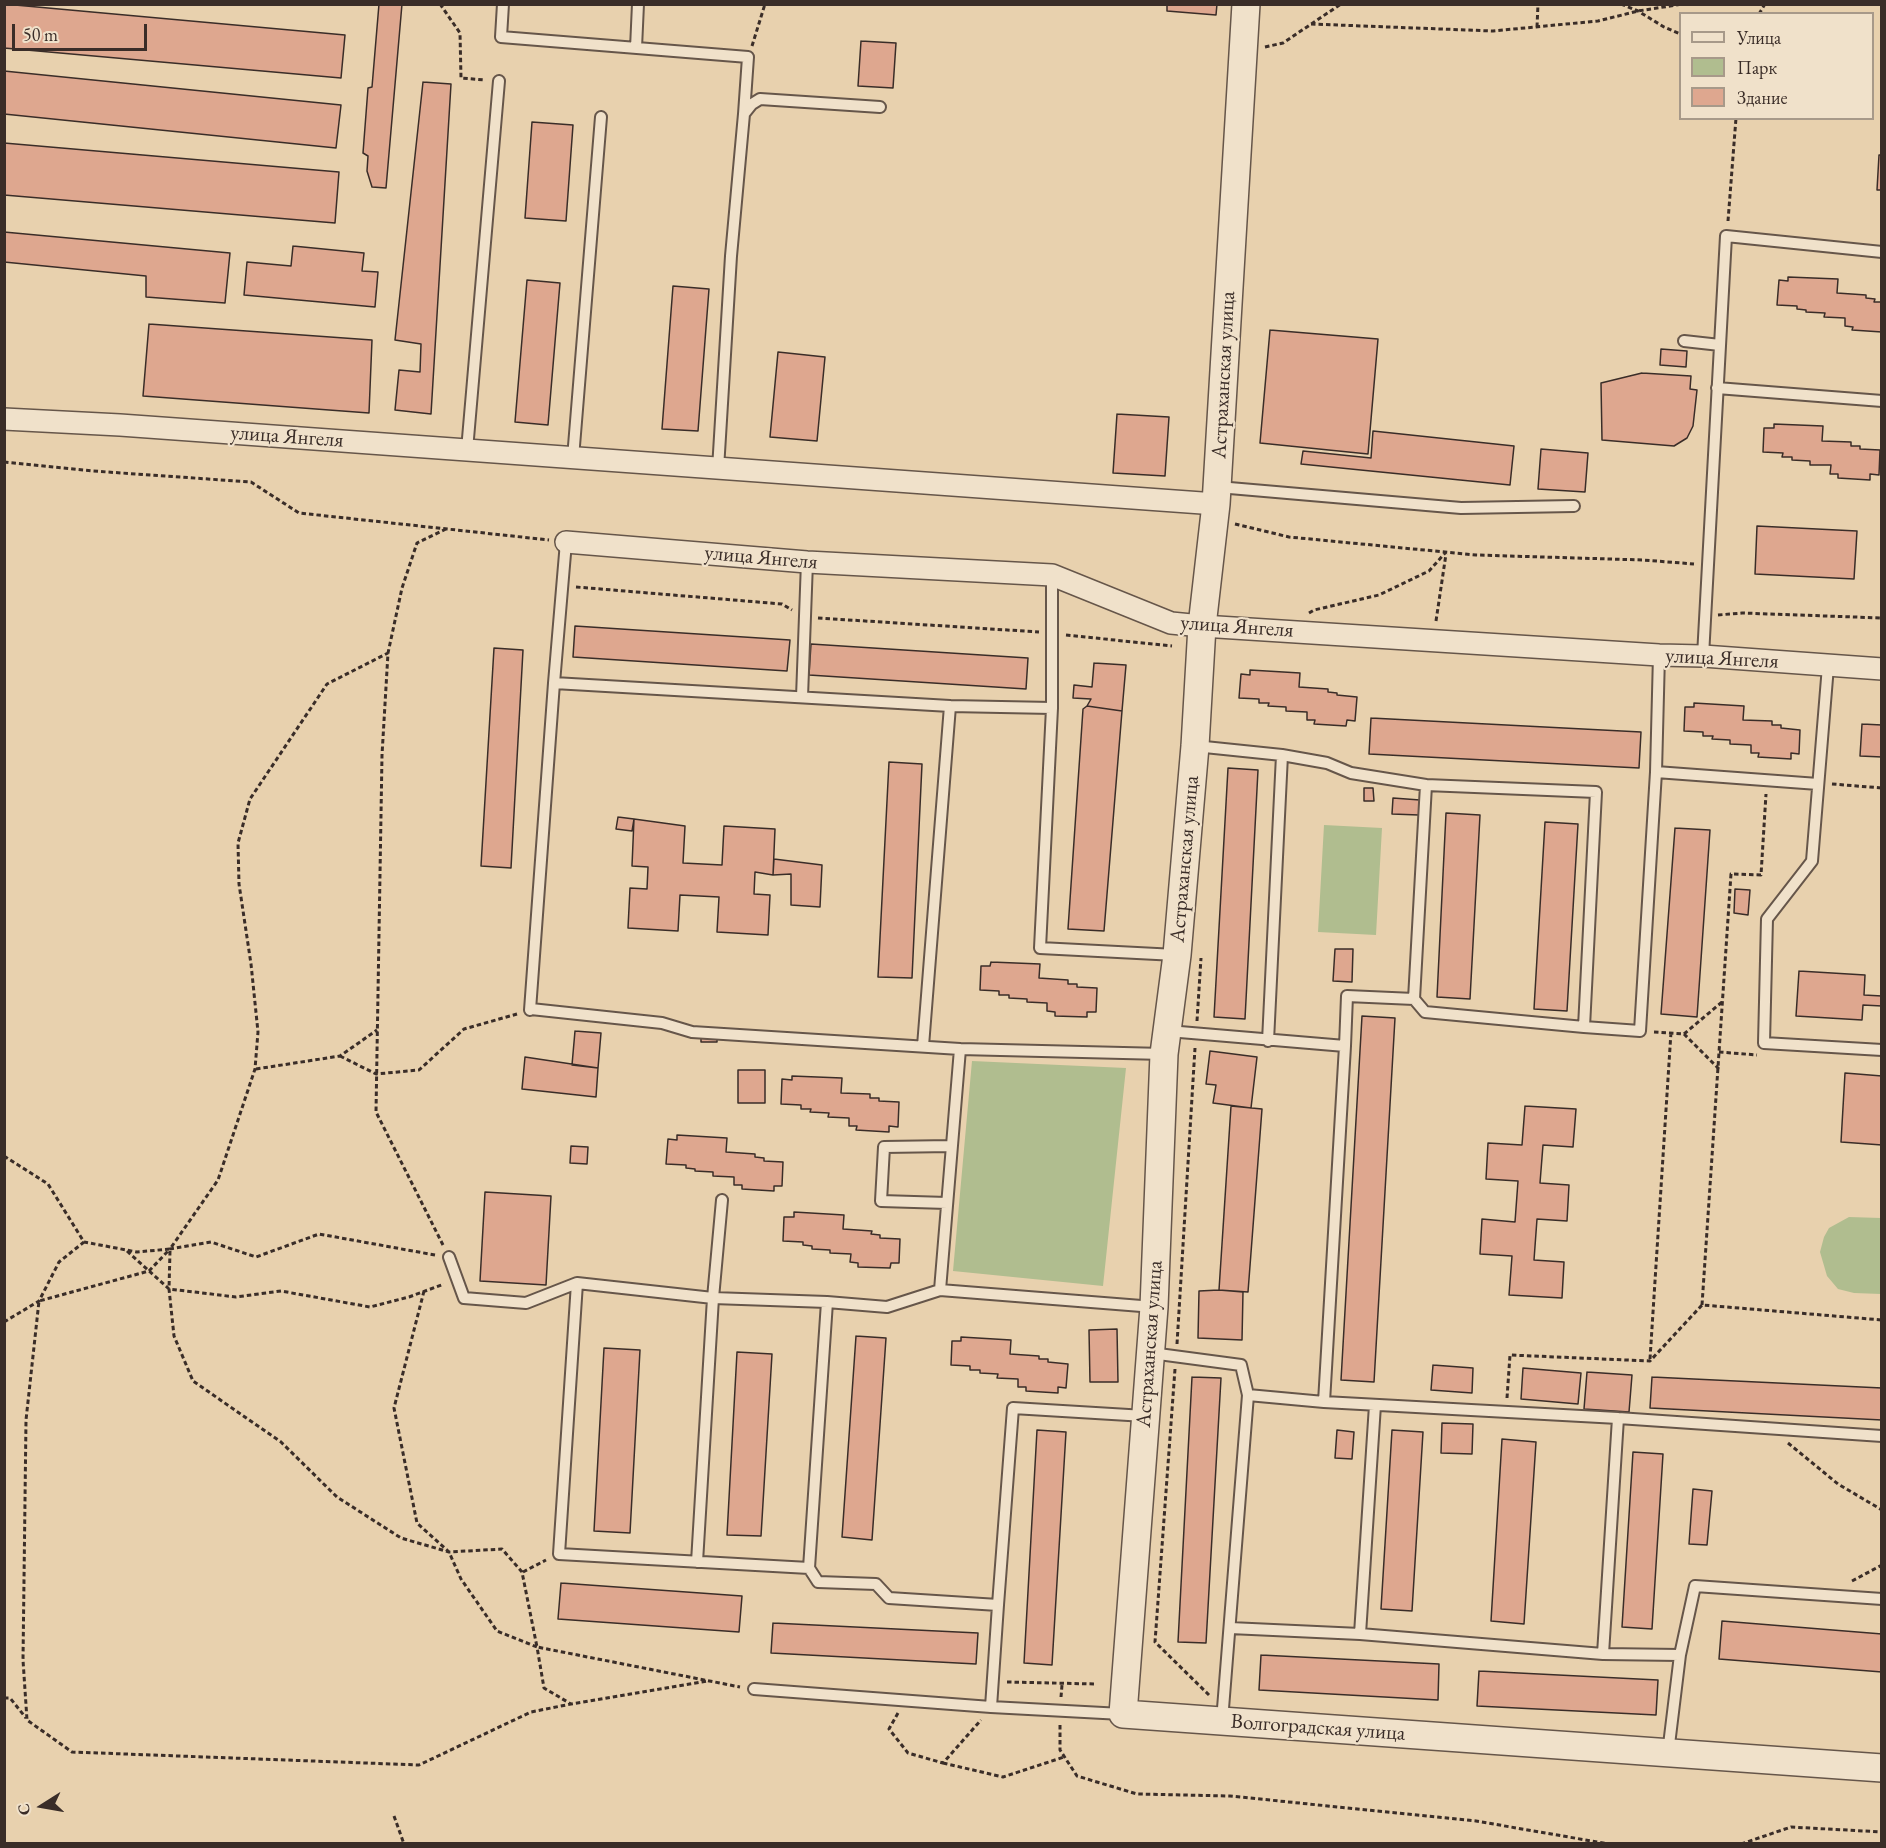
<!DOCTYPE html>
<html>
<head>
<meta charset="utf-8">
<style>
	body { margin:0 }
	#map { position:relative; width:1886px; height:1848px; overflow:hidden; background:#e8d1ae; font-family:"EB Garamond",serif }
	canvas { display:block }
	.frame { position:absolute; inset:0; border:6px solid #3a2d28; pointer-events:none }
	.legend { position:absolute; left:1679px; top:12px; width:195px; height:108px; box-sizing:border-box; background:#f0e1ca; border:2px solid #a79989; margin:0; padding:8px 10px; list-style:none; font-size:18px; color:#3a2d28 }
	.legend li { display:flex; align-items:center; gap:12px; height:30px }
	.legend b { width:30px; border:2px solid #a79989 }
	.north { position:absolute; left:12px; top:1776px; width:60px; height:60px; -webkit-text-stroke:4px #f0e1ca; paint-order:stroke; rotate:259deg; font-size:16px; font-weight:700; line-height:24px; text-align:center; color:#3a2d28 }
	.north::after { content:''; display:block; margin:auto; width:21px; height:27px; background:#3a2d28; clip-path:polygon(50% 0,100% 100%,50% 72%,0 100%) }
	.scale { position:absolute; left:12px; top:24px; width:135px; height:27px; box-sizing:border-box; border:3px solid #3a2d28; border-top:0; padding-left:8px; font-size:18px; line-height:21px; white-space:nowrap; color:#3a2d28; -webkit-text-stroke:4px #f0e1ca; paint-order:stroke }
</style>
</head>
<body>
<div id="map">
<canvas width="1886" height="1848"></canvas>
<div class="frame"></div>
<ul class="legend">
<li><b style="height:8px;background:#f0e1ca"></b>Улица</li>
<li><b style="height:16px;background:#b0bd8f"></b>Парк</li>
<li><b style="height:16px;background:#dea78f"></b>Здание</li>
</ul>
<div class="north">С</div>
<div class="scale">50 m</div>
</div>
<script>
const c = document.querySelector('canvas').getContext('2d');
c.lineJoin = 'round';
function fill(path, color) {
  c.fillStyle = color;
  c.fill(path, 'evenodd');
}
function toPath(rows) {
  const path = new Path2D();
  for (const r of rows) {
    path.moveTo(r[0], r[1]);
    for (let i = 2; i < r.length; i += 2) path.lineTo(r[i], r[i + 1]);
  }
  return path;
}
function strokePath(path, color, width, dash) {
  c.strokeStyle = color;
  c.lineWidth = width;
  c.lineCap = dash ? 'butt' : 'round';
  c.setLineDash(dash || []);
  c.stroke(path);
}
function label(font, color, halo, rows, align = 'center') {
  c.font = font + ' "EB Garamond",serif';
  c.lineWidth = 4.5;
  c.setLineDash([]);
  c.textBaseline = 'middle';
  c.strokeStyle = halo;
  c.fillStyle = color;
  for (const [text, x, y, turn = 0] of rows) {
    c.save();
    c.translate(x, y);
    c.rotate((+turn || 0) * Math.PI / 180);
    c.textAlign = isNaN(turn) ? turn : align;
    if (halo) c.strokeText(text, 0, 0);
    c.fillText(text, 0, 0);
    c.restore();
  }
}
fill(toPath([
	[1324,825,1382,828,1376,935,1318,932],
	[972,1061,1126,1068,1103,1286,953,1271],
	[1849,1217,1881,1218,1881,1294,1854,1293,1838,1289,1827,1276,1820,1252,1824,1237,1829,1228]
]), '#b0bd8f');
const building = toPath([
	[4,4,345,35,341,78,4,48,4,4],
	[379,4,402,4,386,188,372,187,367,171,368,156,363,153,368,88,372,87,379,4],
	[1167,4,1217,4,1216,15,1167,11,1167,4],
	[861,41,896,43,893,88,858,86,861,41],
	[4,71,341,105,336,148,4,114,4,71],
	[423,82,451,84,431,414,395,410,399,370,420,372,421,344,395,340,423,82],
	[532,122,573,125,566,221,525,218,532,122],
	[4,143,339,172,335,223,4,195,4,143],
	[1879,155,1882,155,1882,190,1877,190,1879,155],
	[4,232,230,253,225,303,146,297,146,276,4,262,4,232],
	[293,246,364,253,362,271,378,272,375,307,244,295,247,262,291,266,293,246],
	[1788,277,1838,279,1837,293,1866,295,1866,298,1875,299,1874,302,1882,302,1882,332,1852,330,1853,327,1845,326,1845,318,1824,317,1825,313,1806,312,1806,310,1797,309,1797,306,1777,305,1779,280,1788,281,1788,277],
	[527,280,560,283,548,425,515,422,527,280],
	[673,286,709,289,698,431,662,429,673,286],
	[149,324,372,340,369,413,143,396,149,324],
	[1270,330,1378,339,1368,454,1260,443,1270,330],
	[1661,349,1687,351,1686,367,1660,365,1661,349],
	[778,352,825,357,817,441,770,437,778,352],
	[1642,373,1691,376,1690,389,1697,390,1693,426,1687,438,1674,446,1602,440,1601,383,1642,373],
	[1117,414,1169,417,1165,476,1113,473,1117,414],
	[1774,424,1823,426,1822,441,1851,442,1851,446,1860,446,1860,449,1880,450,1879,475,1870,474,1870,480,1838,478,1838,474,1830,474,1831,465,1810,465,1810,461,1792,460,1792,457,1782,457,1783,453,1763,452,1764,428,1774,428,1774,424],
	[1373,431,1514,446,1510,485,1301,464,1303,451,1371,458,1373,431],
	[1541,449,1588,453,1585,492,1538,489,1541,449],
	[1757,526,1857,531,1854,579,1755,574,1757,526],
	[575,626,790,640,787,671,573,657,575,626],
	[811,644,1028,658,1026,689,809,675,811,644],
	[494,648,523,650,511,868,481,866,494,648],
	[1094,663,1126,665,1122,711,1087,706,1091,699,1073,698,1074,685,1092,687,1094,663],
	[1250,670,1300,673,1299,687,1328,689,1328,692,1337,693,1337,695,1357,697,1355,721,1347,720,1346,726,1314,724,1315,720,1307,720,1307,712,1286,711,1286,707,1268,706,1269,703,1259,703,1259,699,1239,698,1241,674,1250,675,1250,670],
	[1694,703,1744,706,1743,720,1772,721,1772,725,1781,725,1781,728,1800,730,1799,754,1791,753,1791,759,1758,757,1759,753,1751,753,1751,745,1730,744,1730,740,1712,739,1713,736,1703,736,1703,732,1684,731,1685,707,1694,707,1694,703],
	[1087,706,1122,711,1104,931,1068,929,1083,709,1087,706],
	[1371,718,1641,732,1639,768,1369,754,1371,718],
	[1862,724,1882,725,1882,757,1860,756,1862,724],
	[889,762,922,764,912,978,878,977,889,762],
	[1228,768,1258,770,1245,1019,1214,1017,1228,768],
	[1364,788,1373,788,1374,801,1364,801,1364,788],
	[1393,798,1420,800,1419,815,1392,814,1393,798],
	[1446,813,1480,815,1470,999,1437,997,1446,813],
	[618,817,634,819,632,831,616,829,618,817],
	[634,819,685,826,683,863,722,865,724,826,775,829,773,875,755,872,754,894,770,895,768,935,717,932,719,897,680,895,678,931,628,928,630,888,647,889,648,867,632,866,634,819],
	[1545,822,1578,824,1567,1011,1534,1009,1545,822],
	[1675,828,1710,830,1697,1017,1661,1014,1675,828],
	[774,859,822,865,820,907,791,905,791,874,773,875,774,859],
	[1735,889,1750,890,1748,915,1734,913,1735,889],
	[1335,949,1353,949,1352,982,1333,981,1335,949],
	[991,962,1040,964,1039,978,1068,980,1068,984,1077,984,1077,987,1097,988,1096,1012,1087,1012,1087,1017,1055,1016,1055,1012,1047,1011,1047,1003,1027,1002,1027,999,1009,998,1009,995,999,995,999,991,980,990,981,966,990,966,991,962],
	[1799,971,1865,975,1864,995,1882,996,1882,1006,1863,1005,1862,1020,1796,1016,1799,971],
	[1362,1016,1395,1018,1374,1382,1341,1380,1362,1016],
	[701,1030,717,1030,717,1042,701,1042,701,1030],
	[575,1031,601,1033,598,1068,572,1065,575,1031],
	[1210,1051,1257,1057,1251,1108,1213,1103,1216,1085,1206,1084,1210,1051],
	[525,1057,598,1068,596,1097,522,1089,525,1057],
	[738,1070,765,1070,765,1103,738,1103,738,1070],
	[1845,1073,1882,1076,1882,1145,1841,1142,1845,1073],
	[792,1076,842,1078,841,1093,870,1094,870,1098,879,1098,879,1101,899,1102,898,1127,889,1126,889,1132,856,1130,857,1126,849,1126,849,1118,828,1117,829,1113,810,1112,811,1109,801,1109,801,1105,781,1104,782,1079,792,1080,792,1076],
	[1231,1106,1262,1109,1248,1292,1219,1290,1231,1106],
	[1525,1106,1576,1109,1573,1147,1543,1145,1540,1183,1569,1185,1567,1221,1537,1219,1534,1260,1564,1262,1562,1298,1509,1295,1512,1256,1480,1254,1482,1219,1515,1222,1518,1181,1486,1179,1488,1143,1522,1145,1525,1106],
	[677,1135,727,1138,726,1152,755,1154,755,1157,764,1158,764,1161,783,1162,782,1186,774,1186,774,1191,742,1189,742,1185,734,1185,734,1177,713,1176,713,1172,695,1171,695,1169,686,1168,686,1165,666,1164,668,1139,677,1140,677,1135],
	[571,1146,588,1147,587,1164,570,1163,571,1146],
	[485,1192,551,1196,546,1285,480,1281,485,1192],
	[794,1212,844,1215,843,1229,872,1231,871,1234,880,1235,880,1238,900,1239,899,1263,891,1263,890,1268,858,1267,858,1263,850,1262,851,1254,830,1253,830,1250,812,1249,812,1246,803,1245,803,1242,783,1241,784,1217,794,1217,794,1212],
	[1219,1290,1243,1292,1242,1340,1198,1338,1199,1291,1219,1290],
	[1117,1329,1118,1382,1090,1382,1089,1330,1117,1329],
	[856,1336,886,1338,872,1540,842,1537,856,1336],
	[961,1337,1011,1340,1010,1354,1039,1356,1039,1359,1048,1359,1048,1362,1068,1364,1066,1388,1058,1387,1058,1393,1026,1391,1026,1387,1018,1387,1018,1379,997,1378,998,1374,980,1373,980,1370,970,1370,970,1366,951,1365,952,1341,961,1341,961,1337],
	[604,1348,640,1350,630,1533,594,1531,604,1348],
	[737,1352,772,1354,761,1536,727,1535,737,1352],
	[1433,1365,1473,1368,1472,1393,1431,1390,1433,1365],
	[1523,1368,1581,1373,1578,1404,1521,1399,1523,1368],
	[1587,1372,1632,1375,1629,1412,1584,1409,1587,1372],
	[1192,1377,1221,1378,1206,1643,1178,1642,1192,1377],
	[1652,1377,1882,1388,1882,1420,1650,1408,1652,1377],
	[1442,1423,1473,1424,1472,1454,1441,1453,1442,1423],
	[1037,1430,1066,1432,1052,1665,1024,1663,1037,1430],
	[1337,1430,1354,1432,1352,1459,1335,1458,1337,1430],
	[1392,1430,1423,1432,1412,1611,1381,1609,1392,1430],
	[1502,1439,1536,1442,1524,1624,1491,1621,1502,1439],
	[1633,1452,1663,1454,1652,1629,1622,1627,1633,1452],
	[1693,1489,1712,1491,1707,1545,1689,1544,1693,1489],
	[561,1583,742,1596,739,1632,558,1619,561,1583],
	[1722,1621,1882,1634,1882,1672,1719,1659,1722,1621],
	[773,1623,978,1633,976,1664,771,1653,773,1623],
	[1261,1655,1439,1664,1438,1700,1259,1690,1261,1655],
	[1479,1671,1658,1680,1656,1715,1477,1706,1479,1671]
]);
fill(building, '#dea78f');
strokePath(building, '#3a2d28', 1.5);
const service = toPath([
	[503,4,501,37,748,57,744,114],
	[636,48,638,4],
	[1684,341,1720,345],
	[1717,388,1882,401],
	[467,450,499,81],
	[573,458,601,117],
	[718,469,731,256,744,114,752,104,760,99,880,107],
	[1218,487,1461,508,1574,506],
	[566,542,554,683,950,706,1052,708],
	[1052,575,1052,708,1040,948,1176,955],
	[1659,655,1656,772,1818,784],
	[1703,656,1726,236,1882,252],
	[1828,666,1812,861,1767,919,1764,1043,1882,1050],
	[802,697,807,562],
	[1195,746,1282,755,1268,1041],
	[1282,755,1327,763,1351,773,1426,785],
	[1414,999,1425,1012,1584,1027],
	[531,1009,662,1023,692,1032,960,1049,1164,1054],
	[530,1010,554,683],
	[1168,1031,1345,1046,1347,996,1414,999,1426,785,1596,792,1584,1027,1640,1031,1656,772],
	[923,1046,950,706],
	[947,1203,881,1201,884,1147,951,1146],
	[449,1257,464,1298,526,1303,577,1283],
	[940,1290,960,1049],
	[1151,1353,1241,1365,1248,1395,1324,1402,1345,1046],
	[1324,1402,1618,1418,1882,1436],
	[697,1562,713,1298,722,1200],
	[809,1568,827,1302],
	[998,1605,1013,1408,1145,1416],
	[1230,1628,1360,1634,1603,1654,1680,1655],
	[1360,1634,1375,1405],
	[1603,1654,1618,1418],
	[754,1689,991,1707,1122,1714],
	[991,1707,998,1605,889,1598,876,1584,818,1582,809,1568,559,1554,577,1283,713,1298,827,1302,887,1307,940,1290,1154,1307],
	[1222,1721,1248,1395],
	[1668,1753,1680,1655,1695,1586,1882,1599]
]);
const minor = toPath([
	[4,419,120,425,1216,504],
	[566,542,807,562,1052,575,1171,623,1202,626,1659,655,1703,656,1882,669]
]);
const tertiary = toPath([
	[1246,4,1216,504,1202,626,1195,746,1177,955,1164,1054,1154,1307,1123,1714,1882,1768]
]);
strokePath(service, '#66564a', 14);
strokePath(minor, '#66564a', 24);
strokePath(tertiary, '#66564a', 30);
strokePath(toPath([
	[440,4,460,33,461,78,485,80],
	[1621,4,1638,11,1664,27,1680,34],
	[1759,14,1765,4],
	[1311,24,1493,31,1598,21,1638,11,1683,4],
	[1537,27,1538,4],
	[752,46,765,4],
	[1265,47,1283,43,1341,4],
	[1728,221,1736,118],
	[4,462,93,471,251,482,299,513,549,540],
	[1235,524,1289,537,1476,555,1643,560,1694,564],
	[576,587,782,604,792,610],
	[1309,613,1314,610,1379,595,1429,571,1446,552],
	[1718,615,1742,613,1882,618],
	[818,618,1039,632],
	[1436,621,1446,554],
	[1066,635,1172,646],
	[1832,784,1882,788],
	[1197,1021,1201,958],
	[1654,1032,1684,1034,1719,1069],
	[1684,1034,1722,1002],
	[1719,1052,1757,1055],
	[340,1056,376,1074,419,1070,464,1029,517,1014],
	[256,1069,340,1056,377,1030],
	[4,1156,48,1184,84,1242,137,1252,170,1249,218,1180,255,1069,258,1032,251,964,239,884,238,843,250,799,327,684,388,653],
	[443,1245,376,1112,382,755,388,653,402,588,417,543,446,529],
	[127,1251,169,1289,236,1297,281,1291,370,1307,409,1297,444,1284],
	[170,1251,169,1289,174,1336,193,1381,281,1442,337,1497,401,1538,449,1552,502,1549,522,1572,537,1647,740,1687],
	[435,1255,319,1234,256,1257,211,1242,170,1249,149,1271,39,1301,26,1420,23,1660,27,1720,72,1752,419,1765,531,1712,571,1704],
	[424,1291,394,1408,417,1523,449,1552,461,1579,497,1631,537,1647,544,1688,571,1704,707,1681],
	[1702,1305,1731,874,1761,875,1766,794],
	[4,1322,39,1301,59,1262,84,1242],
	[1177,1344,1195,1048],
	[1650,1359,1671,1032],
	[1175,1369,1155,1642,1209,1695],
	[1507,1398,1510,1355,1650,1361,1702,1305,1882,1320],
	[1788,1443,1838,1484,1882,1510],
	[523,1572,546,1560],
	[1852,1581,1882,1565],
	[1007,1682,1095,1684],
	[1061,1697,1062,1685],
	[4,1698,10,1698,26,1718],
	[898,1713,889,1729,908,1753,943,1763,981,1720],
	[1060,1725,1060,1750,1077,1776,1137,1794,1230,1796,1476,1821,1609,1844],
	[943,1763,1003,1777,1064,1757],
	[394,1816,404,1844],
	[1741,1844,1791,1827,1882,1832]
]), '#3a2d28', 3, [4.5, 3]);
strokePath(service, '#f0e1ca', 10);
strokePath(minor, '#f0e1ca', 21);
strokePath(tertiary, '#f0e1ca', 27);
label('21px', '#3a2d28', '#f0e1ca', [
	["Астраханская улица",1224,375,-87],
	["улица Янгеля",287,437,4],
	["улица Янгеля",761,558,5],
	["улица Янгеля",1237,627,4],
	["улица Янгеля",1722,659,3],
	["Астраханская улица",1185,859,-85],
	["Астраханская улица",1150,1344,-86],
	["Волгоградская улица",1318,1728,4]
]);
</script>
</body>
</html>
